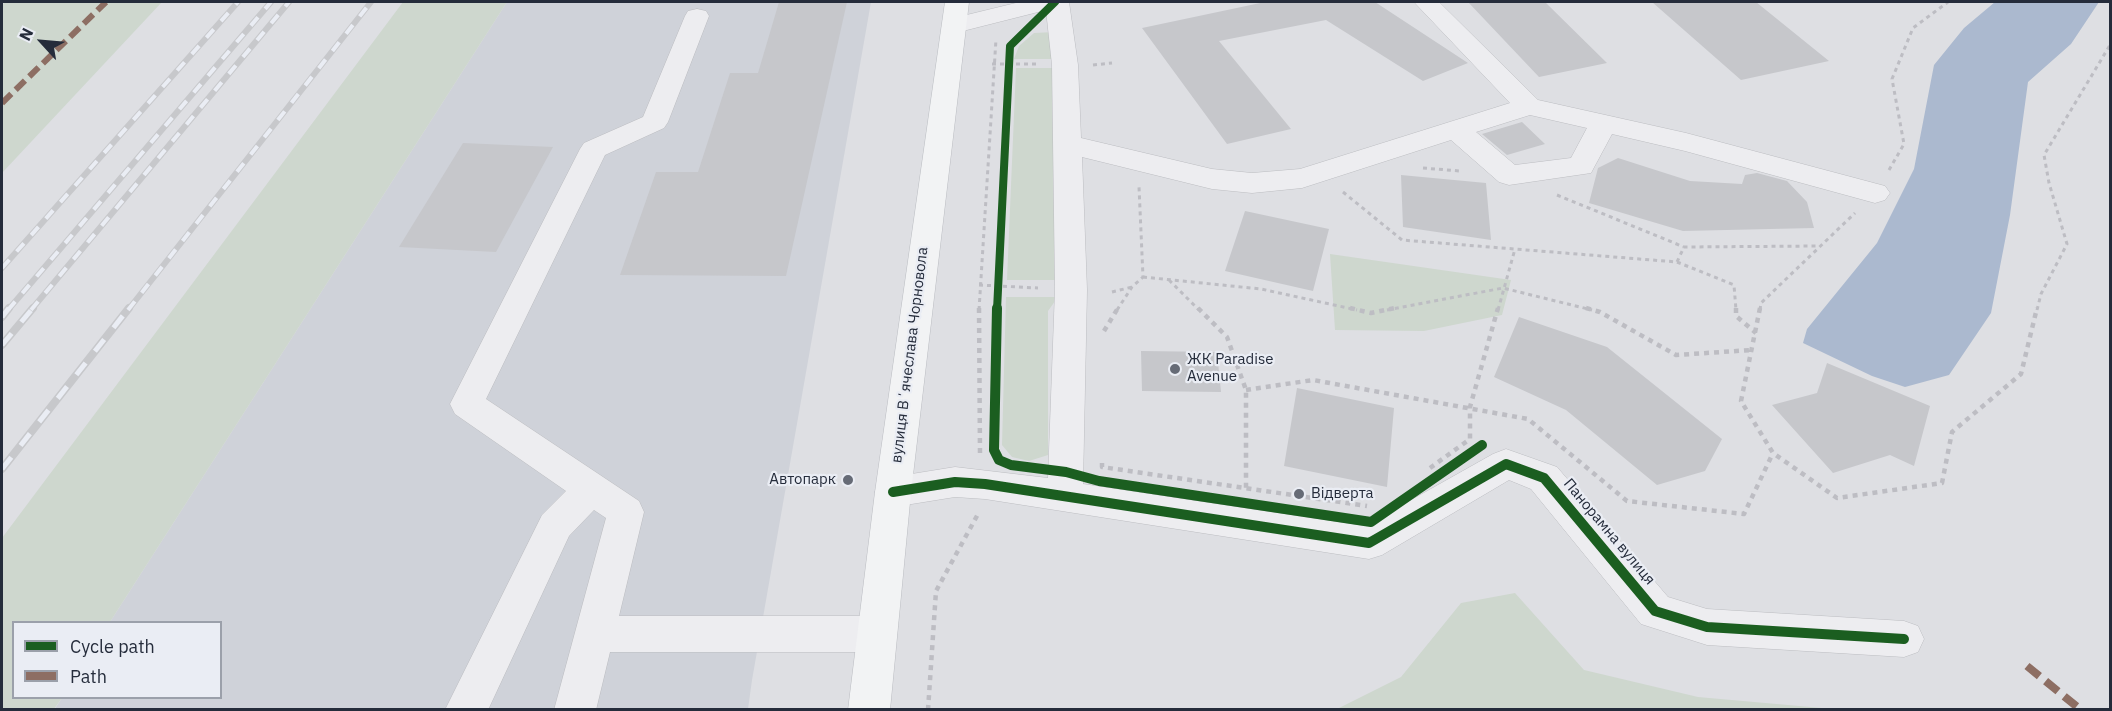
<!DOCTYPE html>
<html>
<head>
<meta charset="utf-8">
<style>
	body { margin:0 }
	#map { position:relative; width:2112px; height:711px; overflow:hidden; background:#dedfe3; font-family:"IBM Plex Sans",sans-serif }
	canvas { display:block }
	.frame { position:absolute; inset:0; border:3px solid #252c3b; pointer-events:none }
	.legend { position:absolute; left:12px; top:621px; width:210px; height:78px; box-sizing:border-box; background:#eaedf4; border:2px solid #9ba0aa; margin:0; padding:8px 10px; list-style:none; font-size:18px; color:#252c3b }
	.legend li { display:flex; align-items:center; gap:12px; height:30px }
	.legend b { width:30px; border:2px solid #9ba0aa }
	.north { position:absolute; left:12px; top:12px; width:60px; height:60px; -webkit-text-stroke:4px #eaedf4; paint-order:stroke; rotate:296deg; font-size:16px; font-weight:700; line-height:24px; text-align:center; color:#252c3b }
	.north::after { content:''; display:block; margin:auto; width:21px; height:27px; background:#252c3b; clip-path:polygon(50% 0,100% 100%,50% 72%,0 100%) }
</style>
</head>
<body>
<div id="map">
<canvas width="2112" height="711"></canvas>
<div class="frame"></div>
<ul class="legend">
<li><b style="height:8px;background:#1b5e20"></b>Cycle path</li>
<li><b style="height:8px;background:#8d6e63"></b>Path</li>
</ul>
<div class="north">N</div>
</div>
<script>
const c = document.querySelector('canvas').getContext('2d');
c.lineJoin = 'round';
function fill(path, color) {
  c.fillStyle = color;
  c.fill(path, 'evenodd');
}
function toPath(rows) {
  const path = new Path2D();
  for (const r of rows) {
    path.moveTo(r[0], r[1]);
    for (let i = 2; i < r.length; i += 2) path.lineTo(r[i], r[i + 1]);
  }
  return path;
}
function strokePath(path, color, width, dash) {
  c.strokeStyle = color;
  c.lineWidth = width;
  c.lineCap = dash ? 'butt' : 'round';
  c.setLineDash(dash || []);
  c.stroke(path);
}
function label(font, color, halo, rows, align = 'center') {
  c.font = font + ' "IBM Plex Sans",sans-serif';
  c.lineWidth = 4.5;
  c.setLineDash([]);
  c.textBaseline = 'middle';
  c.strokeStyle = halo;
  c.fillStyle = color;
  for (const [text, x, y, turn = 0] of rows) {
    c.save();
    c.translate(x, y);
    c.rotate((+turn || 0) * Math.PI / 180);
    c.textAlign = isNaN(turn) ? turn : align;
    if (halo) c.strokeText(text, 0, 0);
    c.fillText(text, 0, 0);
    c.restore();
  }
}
fill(toPath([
	[507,2,871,2,752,680,748,709,54,710,62,698,220,698,220,622,110,622]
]), '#cfd2d9');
fill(toPath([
	[5,2,162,2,2,173,2,5],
	[403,2,507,2,110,622,14,622,14,698,62,698,54,709,2,709,2,538],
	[1054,32,1054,59,1014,59,1019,46,1034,33],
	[1016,68,1057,68,1056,280,1007,280],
	[1330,254,1511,280,1502,315,1424,331,1335,330],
	[1006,297,1058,297,1048,311,1048,455,1029,461,1012,457,1002,445],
	[1515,593,1584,670,1698,697,1833,709,1337,709,1401,677,1461,603]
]), '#ced7ce');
fill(toPath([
	[1995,2,2099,2,2071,44,2028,82,2010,215,1991,313,1949,375,1905,387,1872,376,1803,343,1807,329,1877,243,1914,169,1934,65,1964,28]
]), '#abb9cf');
fill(toPath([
	[779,2,847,2,786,276,620,275,656,172,698,172,730,73,758,73],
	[1265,2,1375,2,1468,63,1423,81,1326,20,1219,41,1291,129,1227,144,1142,28],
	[1468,2,1545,2,1607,63,1539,77],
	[1652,2,1756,2,1829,61,1741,80],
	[1522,122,1545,144,1507,155,1482,134],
	[463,143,553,147,496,252,399,247],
	[1618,158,1690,181,1742,184,1745,175,1757,173,1787,181,1807,202,1814,228,1683,231,1589,203,1598,168],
	[1401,175,1486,183,1491,240,1403,227],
	[1245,211,1329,229,1313,291,1225,271],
	[1519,317,1607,347,1722,439,1705,471,1657,485,1566,410,1494,377],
	[1141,351,1217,352,1221,392,1142,391],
	[1827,363,1930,406,1914,466,1890,455,1833,473,1772,405,1817,393],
	[1297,388,1394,408,1387,487,1284,466]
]), '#c6c7cb');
const minor = toPath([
	[1020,2,1069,2,1078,65,1081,138,1212,169,1252,173,1300,169,1510,103,1414,2,1439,2,1538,100,1686,133,1885,186,1890,193,1885,200,1875,203,1685,151,1612,134,1591,173,1509,185,1499,182,1451,140,1302,188,1252,193,1212,189,1082,157,1087,290,1083,484,1365,526,1493,454,1506,449,1557,467,1668,597,1707,609,1904,621,1918,626,1924,639,1918,652,1904,657,1707,645,1641,624,1531,489,1509,480,1382,555,1369,559,985,499,955,497,893,507,880,503,875,492,880,481,893,477,955,467,1048,478,1055,290,1052,65,1046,10,955,33,946,30,942,25,946,20,1020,2],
	[1530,115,1587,128,1571,158,1515,165,1476,132,1530,115],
	[697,9,706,11,709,16,668,122,664,128,605,155,486,399,639,501,644,512,619,616,877,616,891,621,897,634,891,647,877,652,610,652,596,710,554,710,606,518,594,510,569,536,488,710,445,710,542,515,566,491,455,414,450,404,580,149,584,143,643,117,685,16,688,11,697,9]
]);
const major = toPath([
	[945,2,969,2,911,492,890,710,848,710,875,492,945,2]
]);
strokePath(minor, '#bcbdc1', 1);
strokePath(major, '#babcc1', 1);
strokePath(toPath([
	[992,64,1036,64],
	[1093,65,1112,63],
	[1423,168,1460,171],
	[1889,170,1904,144,1892,79,1913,28,1948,2],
	[1343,192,1402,240,1677,262,1684,247,1818,246],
	[1557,195,1684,247],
	[1677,262,1734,285,1736,310],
	[1143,277,1261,289,1357,310],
	[1169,280,1199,310],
	[979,285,1038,288],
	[1112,292,1132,287],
	[979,310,996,39],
	[1117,310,1132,287,1143,277,1139,187],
	[1387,310,1503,288,1592,310],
	[1498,310,1515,249],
	[1760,310,1761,303,1855,213],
	[2037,310,2041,294,2067,244,2049,183,2044,155,2110,45]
]), '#bdbdc3', 3, [4, 4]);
strokePath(toPath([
	[979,308,980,454],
	[1198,308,1227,337,1246,390,1246,488],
	[1350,308,1371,313,1395,308],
	[1586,308,1600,312,1676,355,1752,350],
	[1736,308,1736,316,1756,333],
	[1760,308,1741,401,1773,453,1837,498,1942,483,1952,432,2021,374,2037,308],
	[1104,331,1118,308],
	[1246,390,1313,380,1528,419,1627,501,1744,514,1773,453],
	[1102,463,1102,467,1367,506],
	[1430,468,1470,439,1470,407,1498,308],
	[928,710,936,591,978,514]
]), '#bdbdc3', 4.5, [5, 5]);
fill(minor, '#ededf0');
fill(major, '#f2f3f4');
const railFar1 = toPath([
	[2,268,238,2],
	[8,310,271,2],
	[31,310,289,2],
	[128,310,371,2]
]);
const rail = toPath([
	[2,317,9,308],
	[2,345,33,308],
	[2,469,129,308]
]);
strokePath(railFar1, '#c7c8cb', 6);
strokePath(rail, '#c7c8cb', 8);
strokePath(railFar1, '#eaedf4', 4, [11]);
strokePath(rail, '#eaedf4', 5, [15]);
strokePath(toPath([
	[2,103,106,2]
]), '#8d6e63', 6, [13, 6]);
strokePath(toPath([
	[2027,666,2081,710]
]), '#8d6e63', 8, [16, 8]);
strokePath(toPath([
	[997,310,1010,46,1055,2]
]), '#1b5e20', 8);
strokePath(toPath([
	[997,308,994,450,999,460,1011,465,1066,472,1099,481,1371,522,1482,445],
	[893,492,955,482,985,484,1369,543,1506,464,1544,478,1655,611,1707,627,1904,639]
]), '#1b5e20', 10);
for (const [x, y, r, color] of [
	[1175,369,6,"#666b76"],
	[848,480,6,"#666b76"],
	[1299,494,6,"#666b76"]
]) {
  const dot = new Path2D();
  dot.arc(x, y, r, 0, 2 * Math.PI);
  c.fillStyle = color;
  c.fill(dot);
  strokePath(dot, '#eaedf4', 2);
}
label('15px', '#252c3b', '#eaedf4', [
	["вулиця Вʼячеслава Чорновола",910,355,-83],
	["Панорамна вулиця",1609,532,50]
]);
label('15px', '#252c3b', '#eaedf4', [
	["ЖК Paradise",1187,360],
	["Avenue",1187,377],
	["Автопарк",836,480,"right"],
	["Відверта",1311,494]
], 'left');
</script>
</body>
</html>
